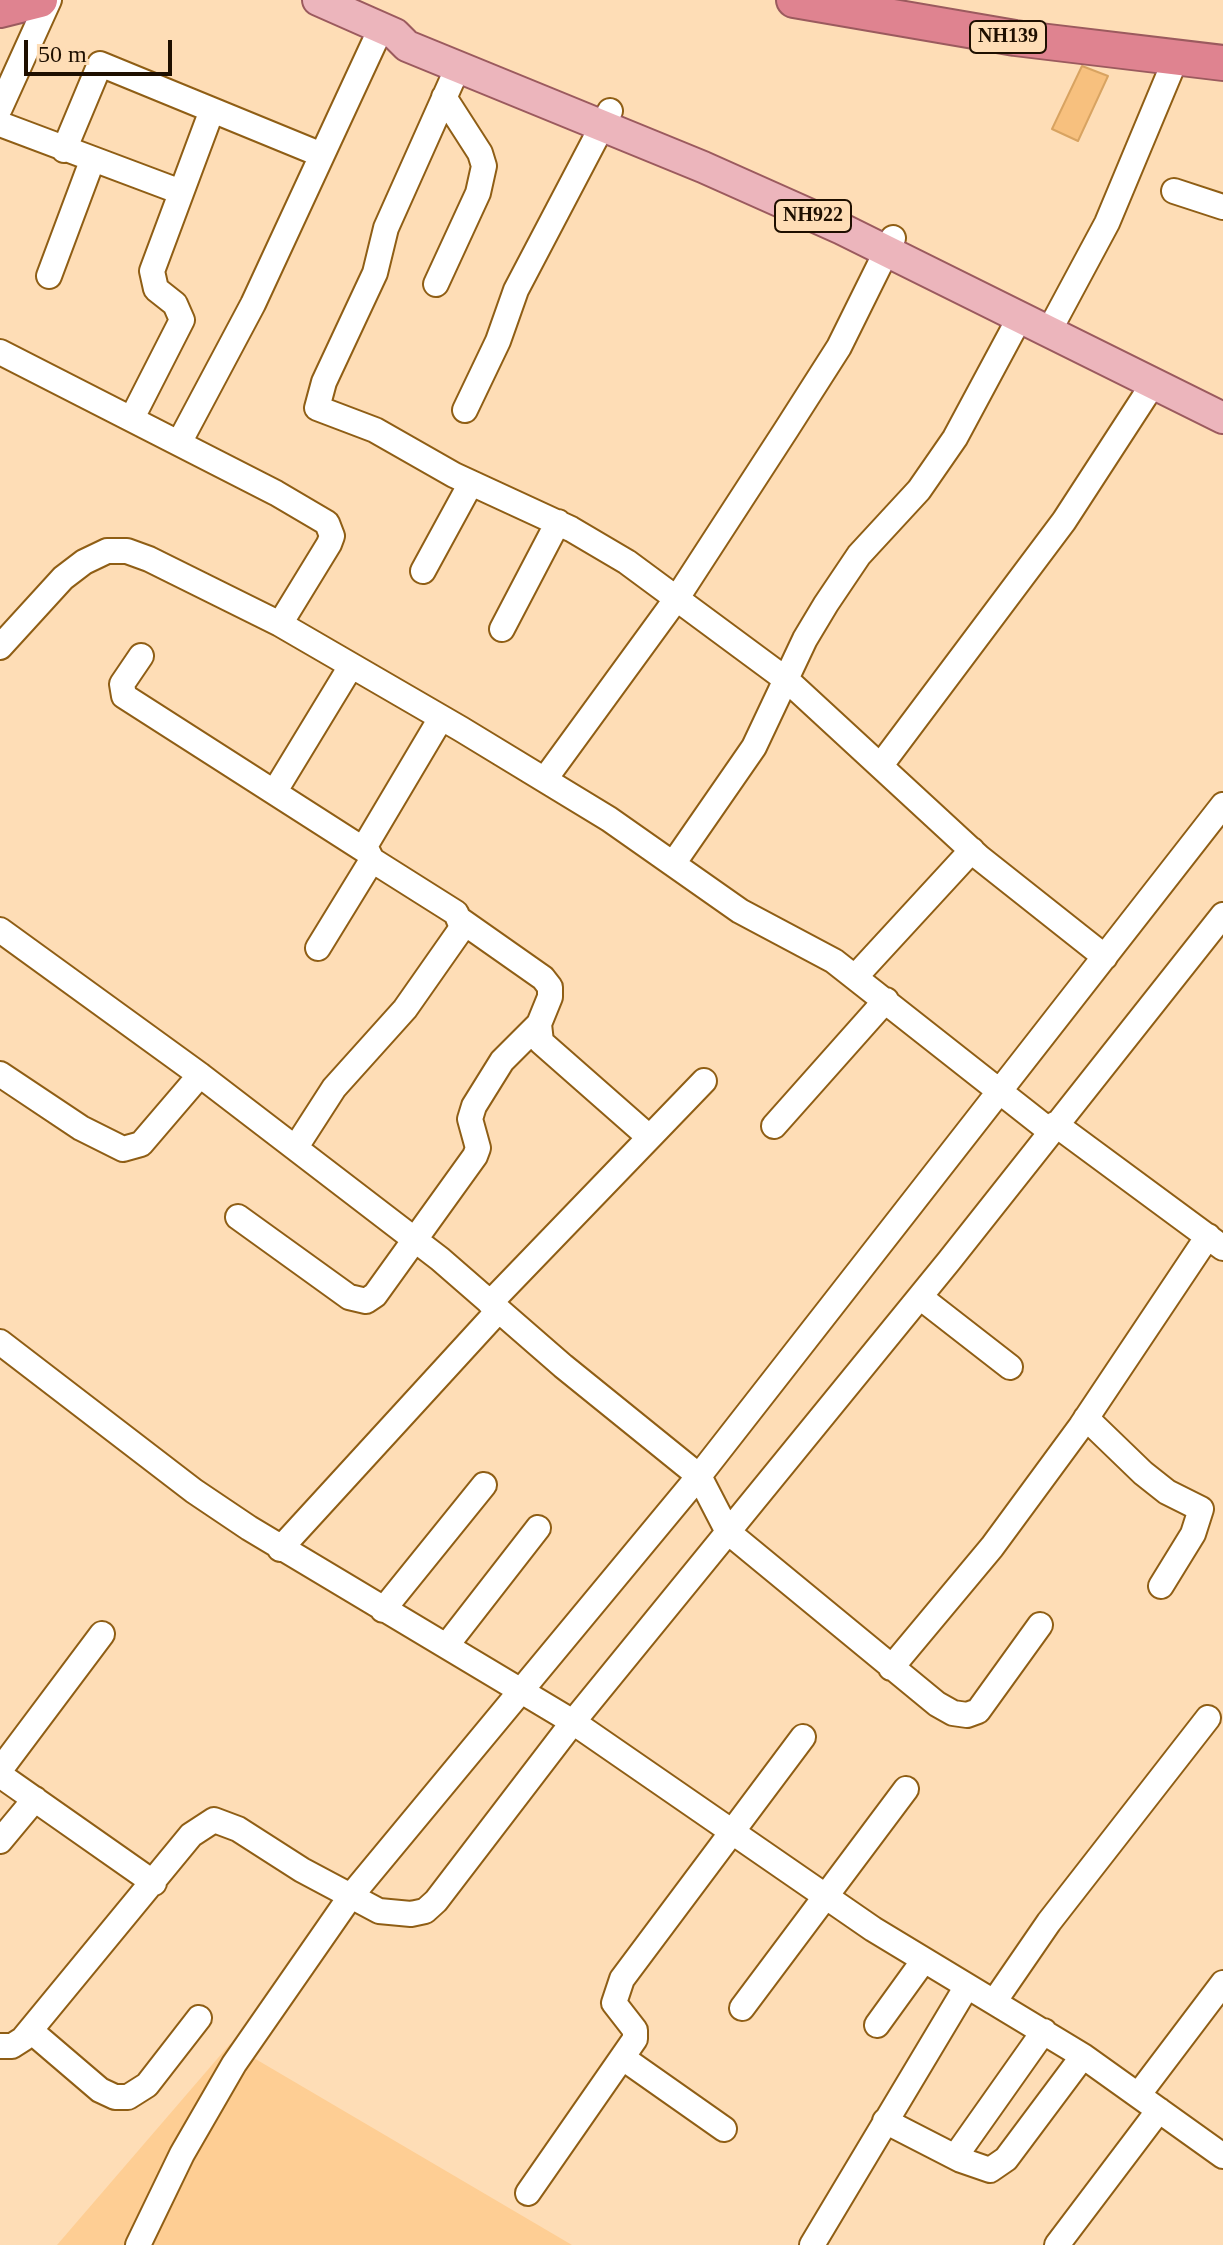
<!DOCTYPE html>
<html>
<head>
<meta charset="utf-8">
<style>
	body { margin:0 }
	#map { position:relative; width:1223px; height:2245px; overflow:hidden; background:#feddb6; font-family:"Times New Roman",serif }
	canvas { display:block }
	.scale { position:absolute; left:24px; top:40px; width:148px; height:36px; box-sizing:border-box; border:4px solid #1e0f00; border-top:0; padding-left:10px; font-size:24px; line-height:28px; white-space:nowrap; color:#1e0f00; -webkit-text-stroke:6px #feddb6; paint-order:stroke }
</style>
</head>
<body>
<div id="map">
<canvas width="1223" height="2245"></canvas>
<div class="scale">50 m</div>
</div>
<script>
const c = document.querySelector('canvas').getContext('2d');
c.lineJoin = 'round';
function fill(path, color) {
  c.fillStyle = color;
  c.fill(path, 'evenodd');
}
function toPath(rows) {
  const path = new Path2D();
  for (const r of rows) {
    path.moveTo(r[0], r[1]);
    for (let i = 2; i < r.length; i += 2) path.lineTo(r[i], r[i + 1]);
  }
  return path;
}
function strokePath(path, color, width, dash) {
  c.strokeStyle = color;
  c.lineWidth = width;
  c.lineCap = dash ? 'butt' : 'round';
  c.setLineDash(dash || []);
  c.stroke(path);
}
function label(font, color, halo, rows, align = 'center') {
  c.font = font + ' "Times New Roman",serif';
  c.lineWidth = 6;
  c.setLineDash([]);
  c.textBaseline = 'middle';
  c.strokeStyle = halo;
  c.fillStyle = color;
  for (const [text, x, y, turn = 0] of rows) {
    c.save();
    c.translate(x, y);
    c.rotate((+turn || 0) * Math.PI / 180);
    c.textAlign = isNaN(turn) ? turn : align;
    if (halo) c.strokeText(text, 0, 0);
    c.fillText(text, 0, 0);
    c.restore();
  }
}
fill(toPath([
	[230,2044,572,2245,57,2245]
]), '#fece94');
const building = toPath([
	[1082,66,1108,76,1078,141,1052,129,1082,66]
]);
fill(building, '#f7c07e');
strokePath(building, '#d8a361', 2);
const minor = toPath([
	[458,67,386,228,375,273,324,382,317,408,375,430,454,475,571,529,627,562,788,681,980,858,1105,957],
	[0,108,49,0],
	[0,124,181,192],
	[64,150,100,64,322,155],
	[1174,191,1223,207],
	[49,276,92,161],
	[436,284,478,193,484,166,480,153,444,97],
	[1056,318,1107,223,1176,58],
	[0,352,276,493,327,523,332,536,329,544,280,624],
	[465,410,498,341,516,290,610,111],
	[132,418,182,320,175,304,156,289,152,271,212,110],
	[179,443,253,304,381,28],
	[423,571,471,483],
	[502,629,558,522],
	[0,647,63,578,84,562,107,551,127,551,149,559,280,624,461,729,609,819,740,911,834,961,1050,1131],
	[141,656,122,684,124,696,366,851],
	[881,765,1064,521,1153,384],
	[545,779,677,598,786,430,839,347,893,238],
	[275,791,351,666],
	[673,864,754,747,805,639,826,604,859,555,919,490,955,438,1020,317],
	[459,919,543,978,550,987,550,997,539,1024,541,1042,649,1137],
	[0,930,200,1075,440,1259,563,1366,699,1476,728,1532,937,1704,953,1713,967,1715,978,1711,1040,1625],
	[318,948,372,860],
	[856,976,972,850],
	[0,1074,81,1128,123,1149,141,1144,200,1075],
	[1055,1124,1223,1248],
	[774,1126,886,1000],
	[296,1147,334,1088,405,1009,459,932,461,925,456,913,372,860,365,846,441,718],
	[238,1217,349,1297,366,1301,375,1295,475,1156,478,1148,470,1119,474,1106,502,1061,539,1024],
	[920,1297,1010,1367],
	[490,1303,704,1081],
	[0,1342,194,1491,249,1528,573,1722,873,1929,1083,2056,1223,2156],
	[1086,1418,1143,1473,1167,1492,1201,1509,1193,1534,1161,1586],
	[280,1549,498,1311],
	[383,1610,484,1485],
	[447,1645,538,1528],
	[891,1668,992,1547,1081,1426,1208,1236],
	[0,1770,102,1634],
	[0,1775,154,1883],
	[0,1841,35,1799],
	[994,2002,1049,1922,1208,1718],
	[742,2008,906,1789],
	[877,2025,924,1960],
	[31,2031,100,2090,115,2097,128,2097,147,2085,199,2018],
	[0,2046,12,2046,23,2039,191,1835,214,1820,238,1829,302,1870,379,1911,411,1914,425,1911,436,1901,573,1722,949,1261,1223,915],
	[623,2058,724,2129],
	[1139,2094,1223,1983],
	[885,2121,961,2160,990,2170,1006,2159,1083,2056],
	[955,2157,1044,2031],
	[528,2193,635,2039,635,2030,614,2003,622,1979,803,1737],
	[138,2245,182,2154,234,2064,350,1897,699,1476,1223,805],
	[812,2245,967,1986],
	[1057,2245,1159,2110]
]);
const major = toPath([
	[318,0,395,34,407,46,703,167,842,229,1223,418]
]);
const highway = toPath([
	[794,0,1015,38,1223,63],
	[0,10,40,0]
]);
strokePath(minor, '#8f5e15', 28);
strokePath(major, '#9b5a5e', 34);
strokePath(highway, '#9b5a5e', 38);
strokePath(minor, '#fff', 24);
strokePath(major, '#ecb5bc', 30);
strokePath(highway, '#df8390', 34);
for (const [x, y, w] of [
	[1008,37,76],
	[813,216,76]
]) {
  const box = new Path2D();
  box.roundRect(x - w / 2, y - 16, w, 32, 6);
  c.fillStyle = '#feddb6';
  c.fill(box);
  strokePath(box, '#1e0f00', 2);
}
label('bold 20px', '#1e0f00', null, [
	["NH139",1008,37],
	["NH922",813,216]
]);
</script>
</body>
</html>
